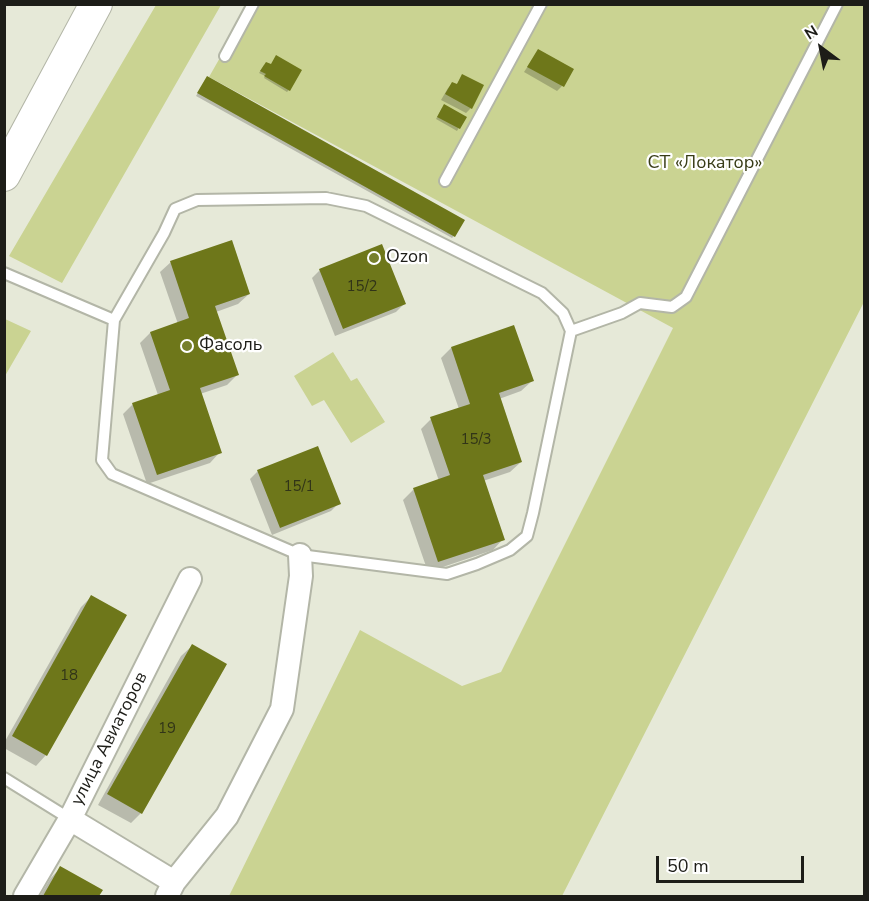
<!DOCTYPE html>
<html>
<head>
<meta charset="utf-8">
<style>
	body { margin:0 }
	#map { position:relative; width:869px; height:901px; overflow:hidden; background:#e6e9d8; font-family:"Nunito Sans",sans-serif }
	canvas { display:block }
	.frame { position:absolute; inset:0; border:6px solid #1d1d18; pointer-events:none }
	.north { position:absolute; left:791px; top:18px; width:60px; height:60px; -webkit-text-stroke:4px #fff; paint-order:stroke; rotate:328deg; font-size:16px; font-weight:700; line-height:24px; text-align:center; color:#1d1d18 }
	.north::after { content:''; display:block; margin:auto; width:21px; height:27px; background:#1d1d18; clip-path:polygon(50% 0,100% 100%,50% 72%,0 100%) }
	.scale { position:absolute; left:656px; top:856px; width:148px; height:27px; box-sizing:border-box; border:3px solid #1d1d18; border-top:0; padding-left:8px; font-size:18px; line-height:21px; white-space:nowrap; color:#1d1d18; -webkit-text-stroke:4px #fff; paint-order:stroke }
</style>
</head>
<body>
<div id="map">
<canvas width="869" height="901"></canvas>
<div class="frame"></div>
<div class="north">N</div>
<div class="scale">50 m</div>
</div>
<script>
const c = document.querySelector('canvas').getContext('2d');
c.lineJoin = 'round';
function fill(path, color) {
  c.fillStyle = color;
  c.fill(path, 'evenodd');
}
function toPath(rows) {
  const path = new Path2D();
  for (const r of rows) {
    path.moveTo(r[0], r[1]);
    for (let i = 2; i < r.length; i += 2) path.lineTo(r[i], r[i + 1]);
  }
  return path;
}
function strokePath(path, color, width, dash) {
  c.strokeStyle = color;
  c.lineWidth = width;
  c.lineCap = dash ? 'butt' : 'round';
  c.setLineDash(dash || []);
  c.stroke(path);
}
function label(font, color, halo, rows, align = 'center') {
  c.font = font + ' "Nunito Sans",sans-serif';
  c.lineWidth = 4.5;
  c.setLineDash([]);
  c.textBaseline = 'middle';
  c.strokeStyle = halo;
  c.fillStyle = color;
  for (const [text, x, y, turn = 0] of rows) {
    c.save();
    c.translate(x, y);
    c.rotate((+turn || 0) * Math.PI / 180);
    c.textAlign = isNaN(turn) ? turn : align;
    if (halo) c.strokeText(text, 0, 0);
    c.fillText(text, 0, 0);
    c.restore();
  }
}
fill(toPath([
	[156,5,221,5,62,283,9,256],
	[250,5,864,5,864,302,562,896,229,896,360,630,462,686,501,672,673,328,209,77],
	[5,319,31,331,5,376],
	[333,352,351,381,357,378,385,422,351,443,324,400,312,406,294,376]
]), '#cad392');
fill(toPath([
	[538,51,562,86,557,91,524,72],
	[264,65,271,66,289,90,287,92,264,78,265,76,259,73],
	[463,76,471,108,466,113,441,100,448,88,453,83,456,85],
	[205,80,454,236,452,238,196,96],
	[442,108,465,117,457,131,436,119],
	[171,262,249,294,238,304,216,312,237,375,227,385,200,394,220,452,210,463,147,484,123,414,133,404,158,395,140,343,150,333,178,324,160,272],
	[320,270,404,304,396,312,335,336,312,278],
	[451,348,532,381,521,391,499,399,521,462,510,472,483,481,503,539,493,550,428,572,403,500,413,490,439,481,421,429,431,419,459,409,441,358],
	[258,471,339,503,331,511,272,535,250,479],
	[91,597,46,755,36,766,4,748,4,743,81,607],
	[192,646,141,813,131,823,98,805,181,656],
	[60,868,101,891,98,896,40,896,50,879]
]), '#0003');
fill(toPath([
	[538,49,574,69,564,87,527,67],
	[276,55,302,70,290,91,264,76,266,74,260,71,266,62,271,64],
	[462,74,484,85,472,109,445,94,452,82,457,84],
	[207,76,465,220,455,237,197,93],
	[444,104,467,117,460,129,437,117],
	[232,240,250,294,215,306,239,375,200,388,222,453,157,475,132,403,170,390,150,332,189,318,170,261],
	[382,244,406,304,343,329,319,269],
	[514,325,534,381,499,393,522,462,483,475,505,540,438,562,413,488,450,475,430,417,470,404,451,347],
	[318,446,341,504,280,528,257,470],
	[91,595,127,615,47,756,12,736],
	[192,644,227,664,142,814,107,794],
	[60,866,103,890,99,896,43,896]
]), '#6e771a');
const service = toPath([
	[225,56,253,4],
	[445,181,541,4],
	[326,198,366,206,542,293,563,313,571,331,533,513,527,536,510,550,477,564,447,574,300,555,112,474,102,460,114,320,164,233,175,209,197,200,326,198],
	[4,273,114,320],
	[571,331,622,313,640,303,672,307,686,297,837,4],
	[4,778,70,819]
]);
const minor = toPath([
	[70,819,174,882,167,896],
	[174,882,227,816,282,709,301,576,300,555],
	[25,896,70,819,190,579]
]);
const secondary = toPath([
	[4,175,96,4]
]);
strokePath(service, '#b3b6a7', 14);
strokePath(minor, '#b3b6a7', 26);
strokePath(secondary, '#b3b6a7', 34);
strokePath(service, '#fff', 10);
strokePath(minor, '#fff', 22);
strokePath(secondary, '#fff', 32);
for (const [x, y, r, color] of [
	[374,258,6,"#77802c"],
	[187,346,6,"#77802c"]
]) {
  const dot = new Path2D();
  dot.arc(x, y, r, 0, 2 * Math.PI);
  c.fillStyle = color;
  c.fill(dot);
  strokePath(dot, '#fff', 2);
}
label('15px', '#313418', null, [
	["15/2",362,287],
	["15/3",476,440],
	["15/1",299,487],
	["18",69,676],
	["19",167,729]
]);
label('18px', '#383c17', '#fff', [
	["СТ «Локатор»",705,164]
]);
label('18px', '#1d1d18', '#fff', [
	["Ozon",386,258],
	["Фасоль",199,346]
], 'left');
label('18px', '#1d1d18', '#fff', [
	["улица Авиаторов",110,739,-63]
]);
</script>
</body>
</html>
